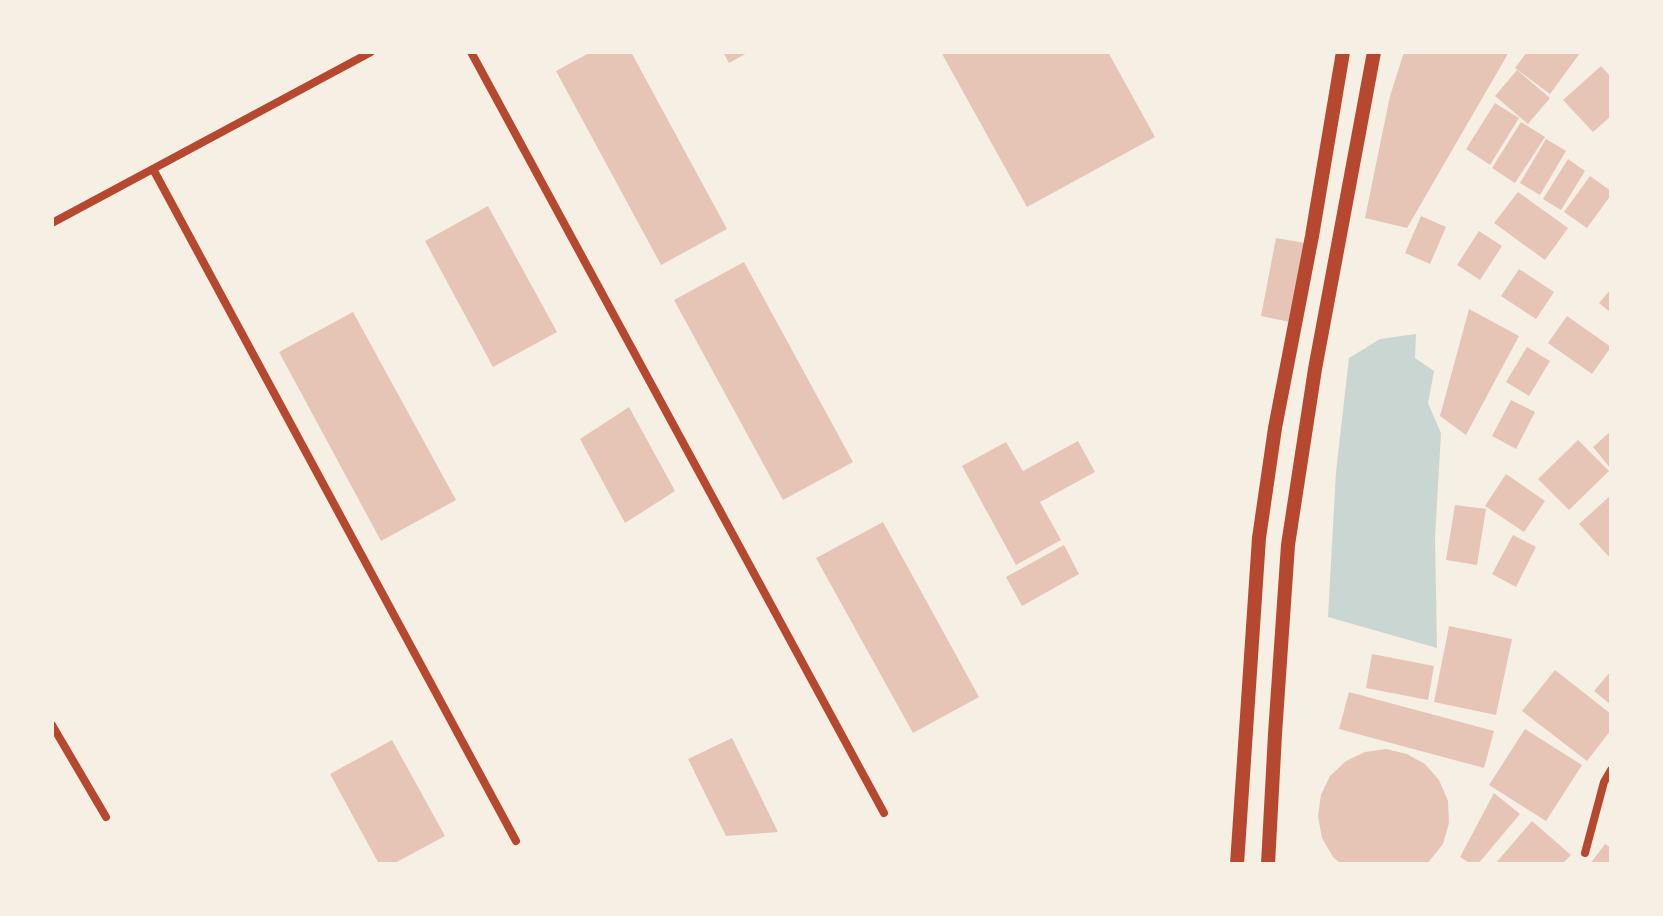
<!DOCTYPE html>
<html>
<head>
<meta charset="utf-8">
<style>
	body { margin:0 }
	#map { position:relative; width:1663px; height:916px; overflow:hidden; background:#f6efe4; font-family:"Varela Round",sans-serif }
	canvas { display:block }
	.frame { position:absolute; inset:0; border:54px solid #f6efe4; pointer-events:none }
</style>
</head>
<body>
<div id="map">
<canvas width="1663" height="916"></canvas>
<div class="frame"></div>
</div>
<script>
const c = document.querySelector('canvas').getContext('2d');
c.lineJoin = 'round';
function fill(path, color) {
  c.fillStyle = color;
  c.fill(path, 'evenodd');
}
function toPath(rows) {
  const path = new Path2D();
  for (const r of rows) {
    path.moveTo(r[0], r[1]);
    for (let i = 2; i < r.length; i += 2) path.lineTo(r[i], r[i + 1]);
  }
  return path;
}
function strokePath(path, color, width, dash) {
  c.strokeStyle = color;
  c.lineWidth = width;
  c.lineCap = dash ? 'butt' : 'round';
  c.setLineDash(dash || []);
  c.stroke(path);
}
fill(toPath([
	[1416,334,1415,358,1434,371,1428,403,1441,433,1435,538,1437,648,1328,617,1336,472,1349,358,1380,339]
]), '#c9d6d2');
fill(toPath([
	[591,52,631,52,727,229,661,265,556,71],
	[723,52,749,52,729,63],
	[941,52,1108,52,1155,137,1027,207],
	[1404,52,1509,52,1407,228,1365,218,1390,96],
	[1527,52,1578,52,1580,53,1550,94,1515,68],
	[1601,66,1611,77,1611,116,1593,132,1563,100],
	[1517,70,1550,98,1528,124,1495,96],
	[1495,103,1519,118,1490,165,1466,149],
	[1521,122,1545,137,1515,183,1492,168],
	[1546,139,1566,151,1540,195,1520,183],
	[1568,159,1585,171,1561,210,1543,199],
	[1590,176,1611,191,1611,195,1587,228,1564,212],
	[1518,192,1568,228,1545,260,1494,223],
	[488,206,557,332,493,367,425,241],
	[1421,216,1446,227,1430,264,1405,253],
	[1479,231,1502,246,1480,280,1457,265],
	[1276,238,1305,243,1290,322,1261,316],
	[744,262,853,462,783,500,674,300],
	[1519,269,1554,292,1536,319,1501,296],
	[1611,289,1611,313,1599,303],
	[1469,309,1519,336,1466,435,1440,416],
	[353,312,456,500,381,541,279,352],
	[1567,316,1611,347,1592,374,1548,343],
	[1527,347,1550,361,1529,396,1506,382],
	[1511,400,1535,412,1516,449,1492,436],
	[629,407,675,491,625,523,580,439],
	[1611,431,1611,469,1593,447],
	[1578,440,1609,471,1569,510,1538,479],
	[1078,441,1095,472,1040,502,1061,540,1016,565,962,466,1006,442,1023,471],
	[1506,474,1545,501,1524,532,1485,506],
	[1611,495,1611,559,1579,524],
	[1455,505,1486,509,1477,565,1446,560],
	[883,522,979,697,913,733,816,558],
	[1513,535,1536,547,1516,587,1492,574],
	[1064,545,1079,574,1022,606,1006,577],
	[1449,626,1512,639,1496,715,1434,702],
	[1372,654,1434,666,1428,700,1366,688],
	[1555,670,1611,714,1611,730,1587,761,1522,711],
	[1611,671,1611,705,1594,691],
	[1349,692,1494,731,1484,768,1339,729],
	[1525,729,1582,765,1546,821,1489,785],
	[732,738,778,832,726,836,688,759],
	[392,740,445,836,393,864,379,864,330,774],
	[1386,749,1407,754,1425,764,1439,780,1448,801,1449,823,1443,844,1427,864,1341,864,1333,857,1322,838,1318,816,1321,795,1330,776,1346,761,1365,752],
	[1494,793,1520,814,1478,864,1471,864,1460,857],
	[1532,821,1571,855,1562,864,1495,864],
	[1605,844,1611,848,1611,864,1590,864]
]), '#e6c5b7');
strokePath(toPath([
	[471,52,884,813],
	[153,169,516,841],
	[52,223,371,52],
	[52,725,106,817],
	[1585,853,1604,782,1611,770]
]), '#b5482f', 8);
strokePath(toPath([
	[1237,864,1259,538,1275,428,1312,236,1343,52],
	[1268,864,1275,734,1288,545,1315,369,1374,52]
]), '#b5482f', 14);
</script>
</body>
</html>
